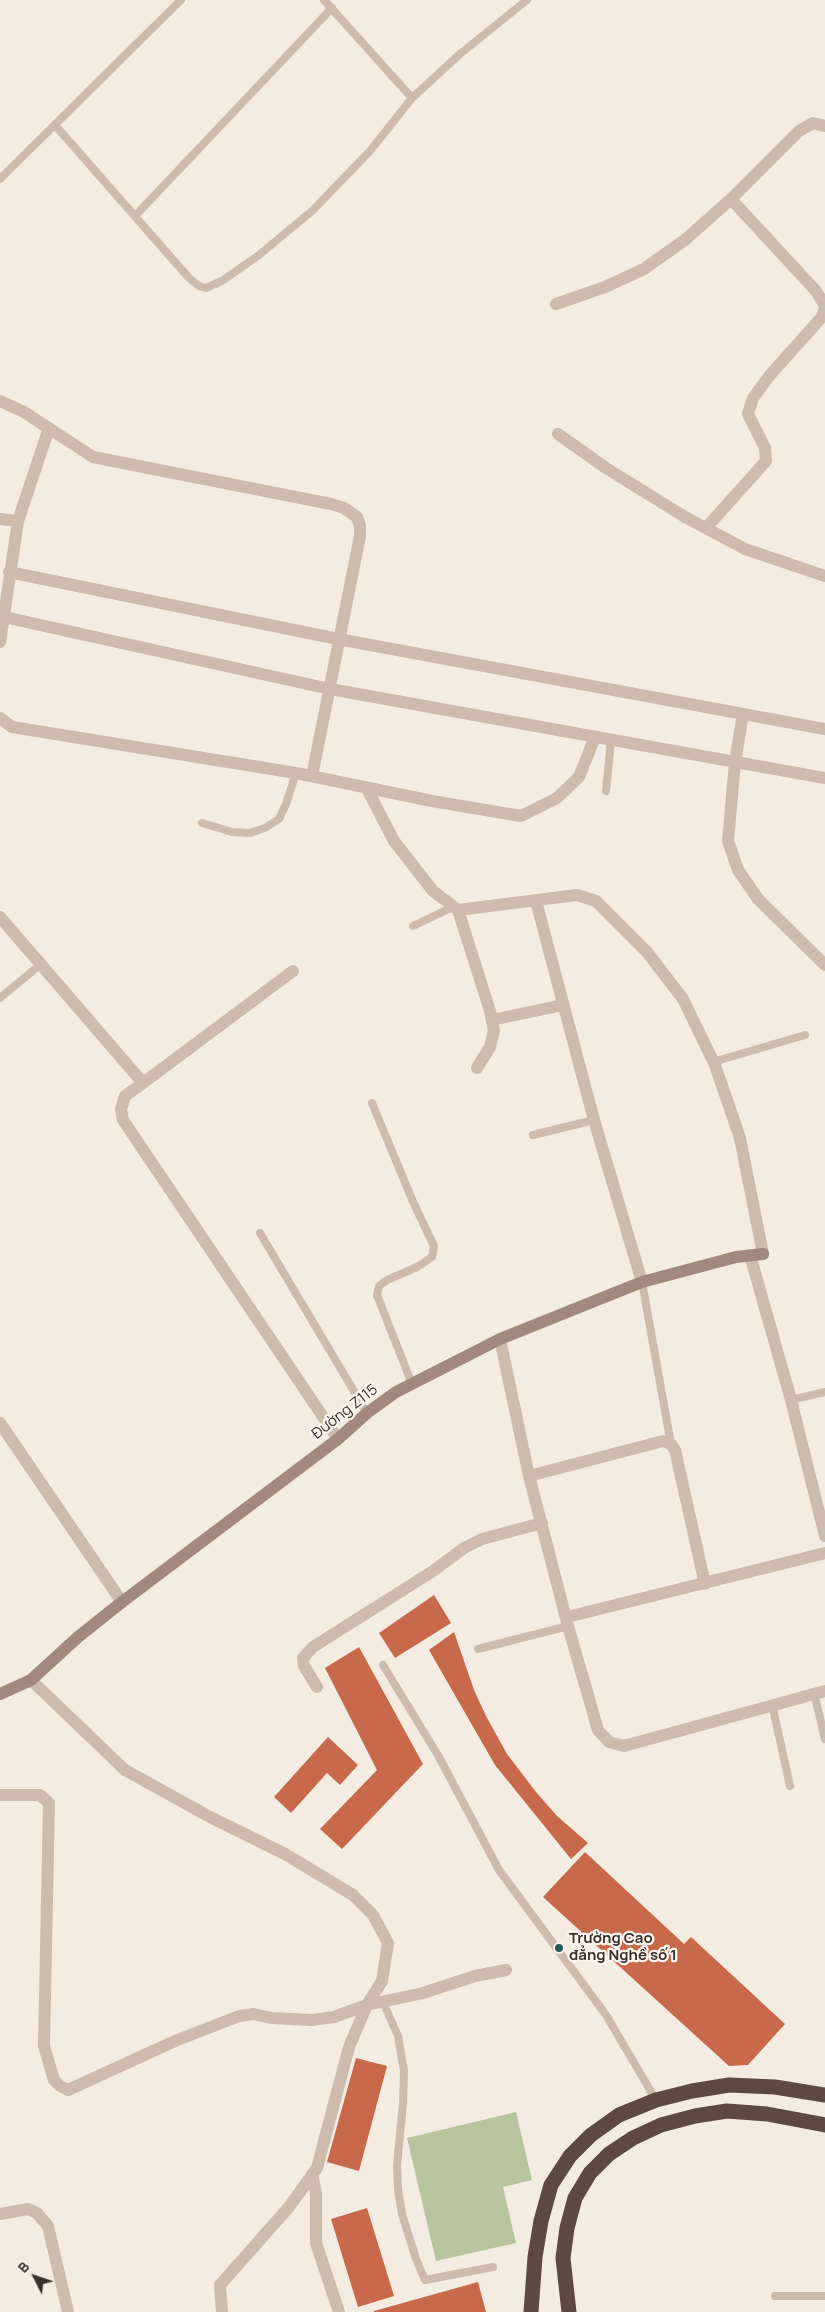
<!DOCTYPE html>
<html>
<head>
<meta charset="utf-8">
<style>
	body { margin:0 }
	#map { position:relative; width:825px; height:2312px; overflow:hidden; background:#f4ebe1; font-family:Manrope,sans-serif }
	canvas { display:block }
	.north { position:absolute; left:10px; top:2252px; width:50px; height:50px; -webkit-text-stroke:4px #fbf5ee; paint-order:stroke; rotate:311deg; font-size:14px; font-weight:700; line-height:20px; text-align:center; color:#3b302b }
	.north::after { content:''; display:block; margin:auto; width:18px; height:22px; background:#3b302b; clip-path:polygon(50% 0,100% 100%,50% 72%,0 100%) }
</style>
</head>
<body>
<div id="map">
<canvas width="825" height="2312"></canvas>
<div class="north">B</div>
</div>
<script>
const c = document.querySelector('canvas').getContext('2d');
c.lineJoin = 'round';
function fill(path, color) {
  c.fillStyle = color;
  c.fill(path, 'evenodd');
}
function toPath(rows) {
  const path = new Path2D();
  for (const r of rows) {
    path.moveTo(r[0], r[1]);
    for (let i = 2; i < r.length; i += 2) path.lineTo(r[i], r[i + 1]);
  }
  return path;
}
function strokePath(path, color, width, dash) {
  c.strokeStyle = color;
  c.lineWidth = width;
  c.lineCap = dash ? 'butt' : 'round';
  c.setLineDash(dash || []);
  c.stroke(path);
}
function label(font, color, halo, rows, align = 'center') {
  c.font = font + ' Manrope,sans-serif';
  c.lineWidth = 4.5;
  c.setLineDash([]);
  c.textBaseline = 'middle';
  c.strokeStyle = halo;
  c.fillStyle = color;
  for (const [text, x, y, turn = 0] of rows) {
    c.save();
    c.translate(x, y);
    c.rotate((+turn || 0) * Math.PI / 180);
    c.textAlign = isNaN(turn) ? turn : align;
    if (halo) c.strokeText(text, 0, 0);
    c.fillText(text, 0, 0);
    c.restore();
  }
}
fill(toPath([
	[516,2112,532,2180,503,2187,516,2243,436,2261,407,2138]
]), '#b8c4a0');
fill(toPath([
	[434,1595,451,1623,395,1658,379,1633],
	[454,1632,474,1690,486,1716,507,1754,536,1792,557,1816,588,1843,571,1859,495,1765,429,1650],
	[359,1647,423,1764,342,1849,320,1829,377,1770,325,1668],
	[328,1737,358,1765,340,1785,327,1773,291,1813,274,1797],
	[585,1852,684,1944,691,1937,785,2024,748,2065,729,2066,543,1897],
	[356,2058,387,2066,359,2171,327,2162],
	[367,2208,394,2296,358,2307,331,2219],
	[478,2282,486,2312,374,2312,374,2311]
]), '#c8694b');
strokePath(toPath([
	[324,0,412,98],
	[55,125,189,278,199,286,206,288,222,281,259,255,312,211,370,151,412,98,460,54,527,0],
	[0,179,181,0],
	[135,216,332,8],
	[606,791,611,740],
	[202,823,232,832,250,833,265,828,279,819,286,804,296,773],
	[413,926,453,907],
	[0,998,41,964],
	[713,1062,805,1035],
	[372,1103,414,1204,434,1246,432,1257,417,1267,387,1280,379,1286,377,1295,412,1384],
	[533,1135,594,1120],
	[260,1233,367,1413],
	[642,1282,671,1444],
	[791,1400,825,1392],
	[478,1649,568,1626],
	[383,1665,439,1757,499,1870,606,2015,656,2100],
	[814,1693,825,1739],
	[772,1704,790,1786],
	[383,2002,398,2036,404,2071,403,2104,397,2165,398,2189,402,2214,416,2259,425,2280,493,2267],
	[775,2296,825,2296]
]), '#cdbbac', 8);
strokePath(toPath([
	[731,199,816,291,825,306],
	[556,304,605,287,644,269,686,239,731,199,799,131,813,123,825,126],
	[0,401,24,412,93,457,331,504,344,508,357,517,360,526,360,536,312,776],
	[558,434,606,468,685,517,745,549,825,576],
	[0,519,18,521],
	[706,528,766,461,765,448,748,414,753,398,770,375,821,318,825,308],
	[9,572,338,639,825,729],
	[0,616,330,689,825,778],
	[0,642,18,521,49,428],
	[743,714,735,762,728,841,738,870,758,899,825,965],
	[0,718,12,727,296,773,432,801,521,816,557,798,579,777,595,737],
	[366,787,394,841,433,891,458,910,577,895,596,901,647,952,683,999,715,1065,740,1138,763,1254],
	[536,901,594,1120,642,1282],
	[458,910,490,1011,494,1031,490,1047,477,1068],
	[0,917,143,1083,125,1096,121,1109,123,1120,338,1439],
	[492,1020,563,1005],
	[143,1083,293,971],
	[750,1255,791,1400,825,1536],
	[500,1339,529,1476,568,1626,598,1730,609,1742,624,1746,825,1691],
	[0,1423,122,1602],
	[529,1476,663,1441,671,1444,675,1450,705,1584],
	[567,1617,825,1553],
	[31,1680,125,1770,210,1817,285,1854,353,1895,373,1915,388,1943,382,1981,367,2005,349,2047,317,2168,289,2207,220,2285,222,2312],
	[317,1687,304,1666,303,1658,313,1647,433,1571,464,1548,482,1539,542,1523],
	[0,1795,40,1795,49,1803,44,2046,54,2080,60,2086,68,2090,175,2041,239,2016,254,2014,271,2018,312,2020,334,2017,367,2005,423,1993,475,1976,506,1970],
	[312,2174,316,2193,316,2243,339,2312],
	[0,2214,28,2209,37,2213,48,2226,68,2312]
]), '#cdbbac', 12);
strokePath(toPath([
	[0,1694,31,1680,78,1637,122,1602,338,1439,367,1413,396,1392,500,1339,642,1282,736,1257,763,1254]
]), '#a18a7d', 12);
strokePath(toPath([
	[531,2312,535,2257,541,2221,551,2185,570,2156,591,2135,619,2115,656,2100,692,2091,729,2085,775,2087,825,2095],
	[569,2312,563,2258,567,2228,575,2198,590,2173,609,2154,633,2138,661,2125,695,2116,727,2111,767,2114,825,2125]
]), '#5c4a42', 15);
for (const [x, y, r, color] of [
	[559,1948,5,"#1f5a5e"]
]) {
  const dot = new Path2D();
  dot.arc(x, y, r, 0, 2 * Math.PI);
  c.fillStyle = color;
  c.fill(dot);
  strokePath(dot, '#fbf5ee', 2);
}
label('15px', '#3b302b', '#fbf5ee', [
	["Đường Z115",345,1412,-38]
]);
label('bold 15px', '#3b302b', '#fbf5ee', [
	["Trường Cao",569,1939],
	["đẳng Nghề số 1",569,1956]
], 'left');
</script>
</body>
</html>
